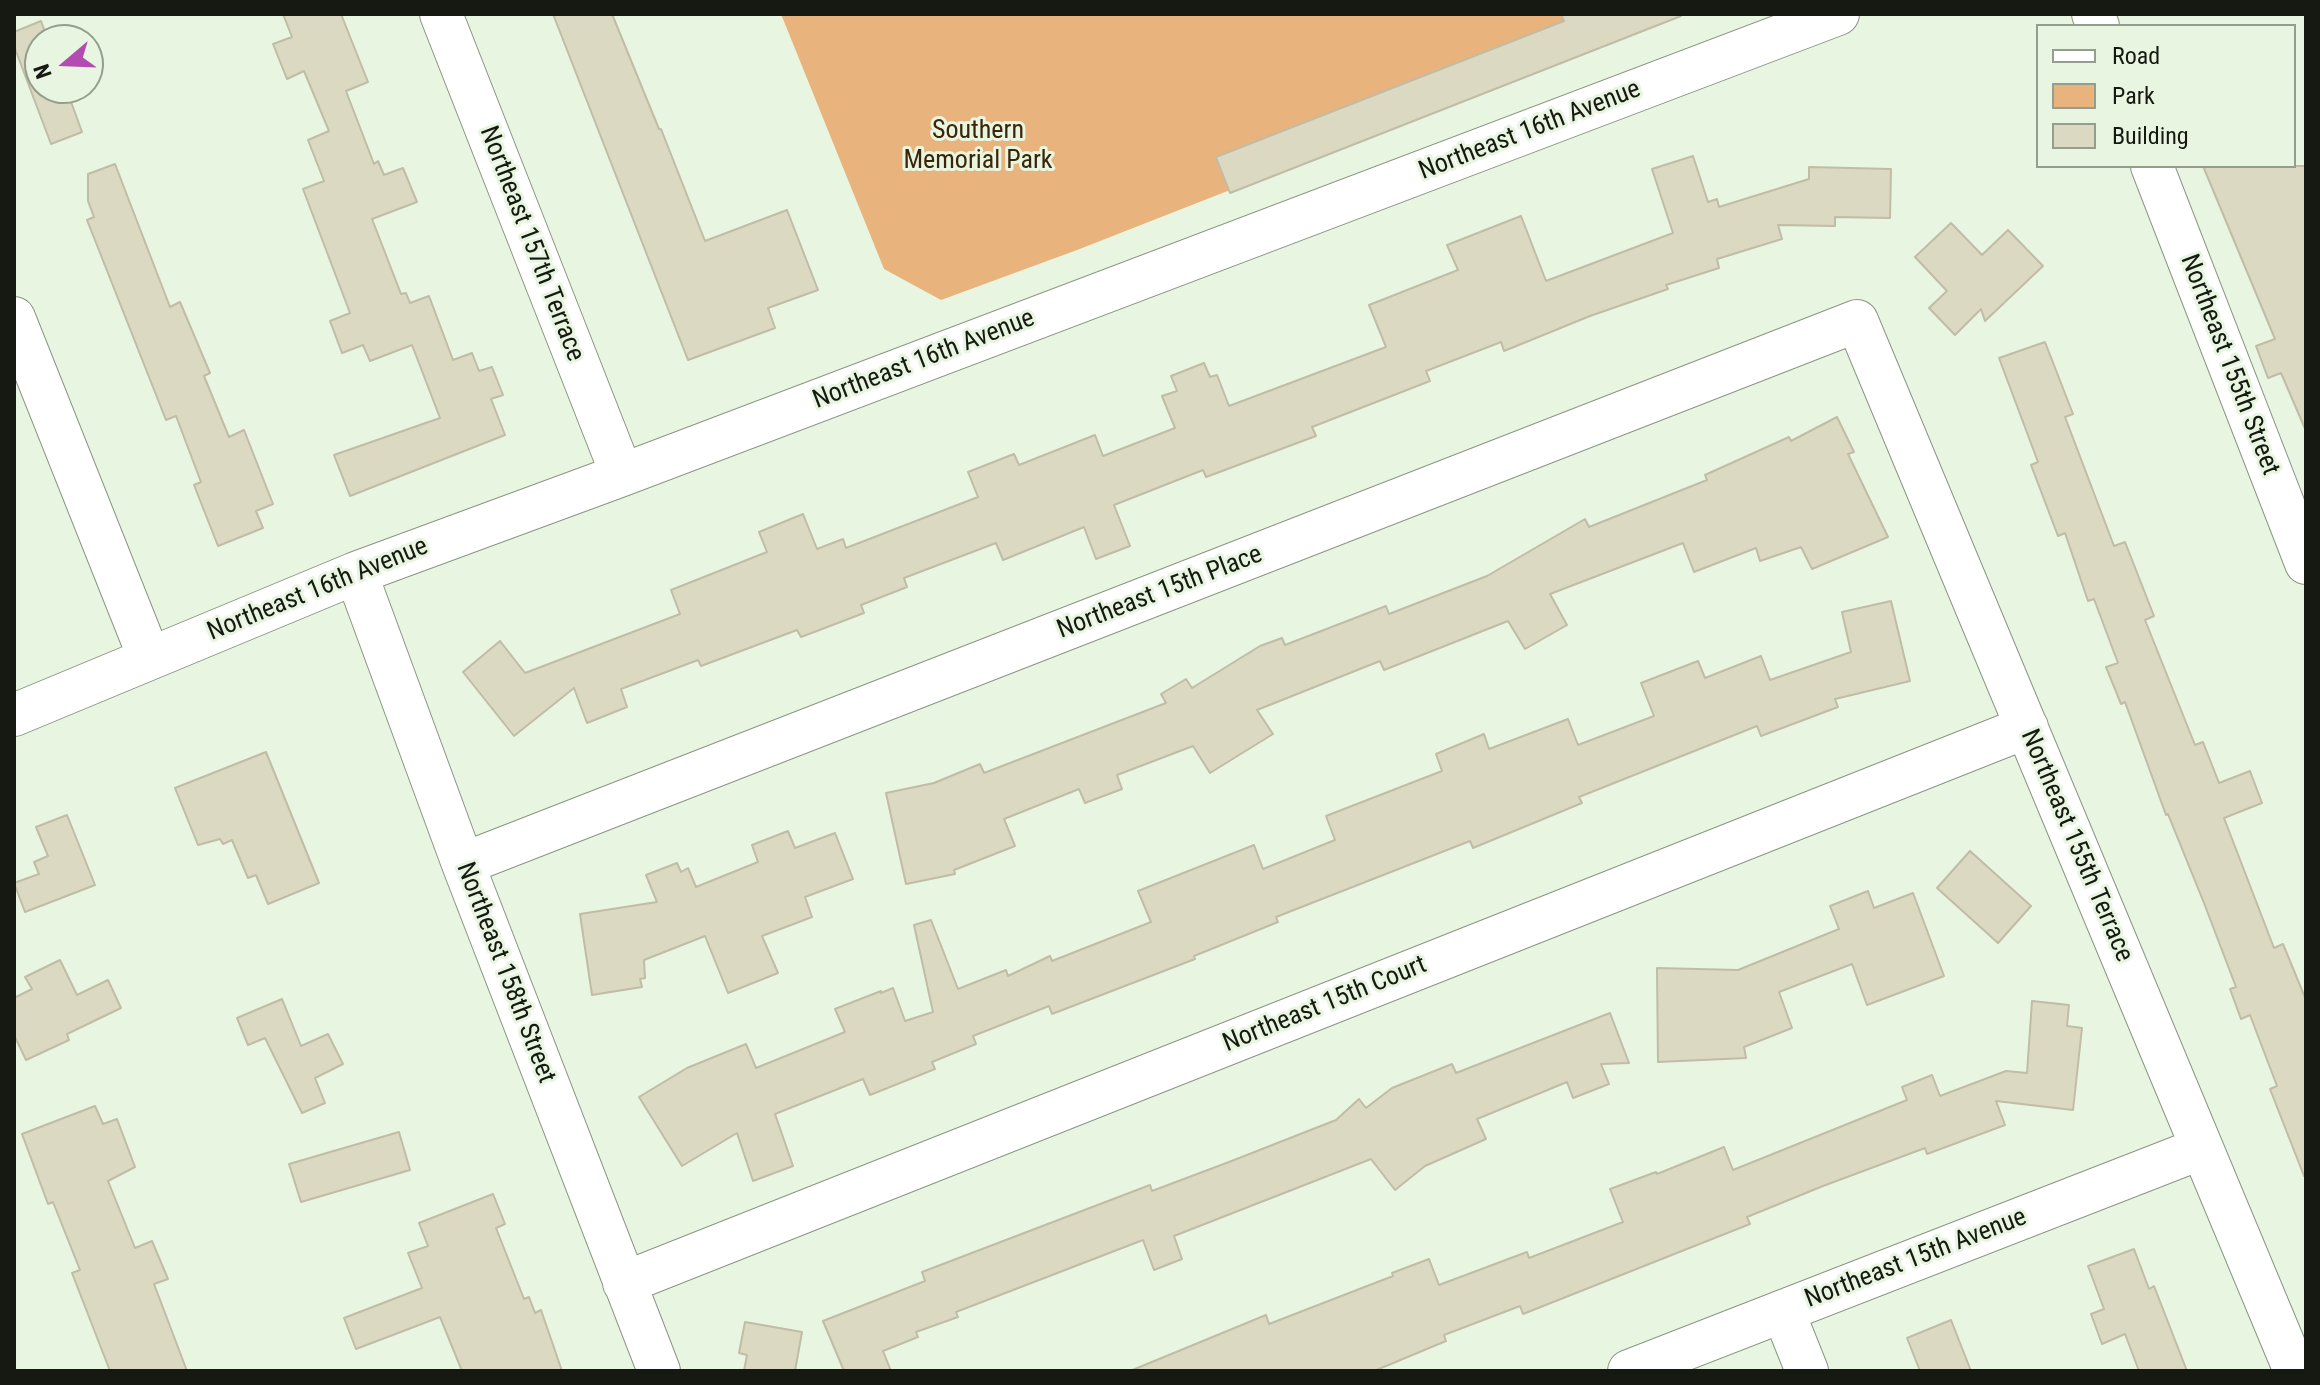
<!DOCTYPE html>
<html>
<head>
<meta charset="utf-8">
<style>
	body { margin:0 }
	#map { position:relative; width:2320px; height:1385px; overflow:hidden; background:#e8f5e0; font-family:"Roboto Condensed",sans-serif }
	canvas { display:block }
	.frame { position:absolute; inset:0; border:16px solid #151912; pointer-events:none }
	.legend { position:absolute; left:2036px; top:24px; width:260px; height:144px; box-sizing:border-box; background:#e8f5e0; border:2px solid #949d8e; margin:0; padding:10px 14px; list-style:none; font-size:24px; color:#151912 }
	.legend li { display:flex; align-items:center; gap:16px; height:40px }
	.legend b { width:40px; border:2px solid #949d8e }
	.north { position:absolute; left:24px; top:24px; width:80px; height:80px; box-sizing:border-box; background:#e8f5e0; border:2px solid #949d8e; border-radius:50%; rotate:251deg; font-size:22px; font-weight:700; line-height:32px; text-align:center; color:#151912 }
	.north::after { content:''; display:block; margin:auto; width:28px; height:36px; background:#b24cb1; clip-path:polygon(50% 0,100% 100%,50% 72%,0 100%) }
</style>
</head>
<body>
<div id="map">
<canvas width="2320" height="1385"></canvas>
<div class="frame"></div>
<ul class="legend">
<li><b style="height:10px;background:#fff"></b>Road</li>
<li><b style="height:22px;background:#e8b37c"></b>Park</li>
<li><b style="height:22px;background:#dcd9c2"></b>Building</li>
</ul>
<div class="north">N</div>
</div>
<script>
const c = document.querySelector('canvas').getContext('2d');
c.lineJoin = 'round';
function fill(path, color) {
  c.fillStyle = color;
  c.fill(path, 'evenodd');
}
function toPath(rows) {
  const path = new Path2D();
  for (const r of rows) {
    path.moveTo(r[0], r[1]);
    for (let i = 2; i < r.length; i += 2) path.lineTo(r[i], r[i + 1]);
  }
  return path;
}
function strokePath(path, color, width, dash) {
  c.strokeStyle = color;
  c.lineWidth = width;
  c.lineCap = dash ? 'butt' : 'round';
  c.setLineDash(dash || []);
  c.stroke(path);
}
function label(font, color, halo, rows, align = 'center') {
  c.font = font + ' "Roboto Condensed",sans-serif';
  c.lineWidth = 6;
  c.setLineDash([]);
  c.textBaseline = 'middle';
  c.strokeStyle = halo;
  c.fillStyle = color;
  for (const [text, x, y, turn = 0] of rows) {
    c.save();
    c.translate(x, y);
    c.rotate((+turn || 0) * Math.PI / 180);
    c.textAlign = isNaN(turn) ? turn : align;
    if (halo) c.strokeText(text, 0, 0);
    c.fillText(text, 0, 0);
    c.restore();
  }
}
fill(toPath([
	[781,14,1679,14,1077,250,941,300,884,269]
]), '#e8b37c');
const building = toPath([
	[283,14,341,14,368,82,346,91,374,164,378,161,384,175,403,168,417,202,372,219,401,294,406,293,410,303,429,296,453,360,472,353,479,371,492,367,503,395,491,399,505,435,350,496,334,455,440,418,412,345,370,361,363,345,342,353,330,321,350,313,303,189,324,181,308,140,329,131,304,71,287,79,273,44,292,37,283,14],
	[553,14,612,14,659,129,661,129,705,241,787,210,818,290,768,308,775,328,688,360,553,14],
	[1561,14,1681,14,1681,16,1230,193,1216,157,1564,21,1561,14],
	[41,21,48,40,40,40,40,88,66,88,82,132,51,144,14,46,14,32,41,21],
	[1693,156,1708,202,1717,199,1719,207,1809,179,1809,167,1891,169,1890,218,1835,217,1835,226,1778,225,1782,239,1717,259,1719,268,1666,285,1668,289,1590,316,1504,351,1501,342,1426,371,1430,381,1312,427,1316,436,1206,477,1203,470,1114,505,1130,546,1096,559,1084,527,1003,560,996,543,904,578,907,587,861,605,864,613,801,637,797,630,701,666,698,660,621,689,627,707,587,723,574,688,514,736,463,672,500,641,525,673,680,614,671,590,767,552,759,532,803,514,817,549,843,539,846,548,978,497,968,472,1014,454,1019,465,1095,435,1103,456,1175,428,1162,396,1177,391,1171,376,1204,363,1210,377,1217,375,1229,406,1386,347,1369,305,1458,270,1447,245,1521,216,1546,281,1673,233,1652,169,1693,156],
	[115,164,170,307,180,302,210,373,204,376,229,437,244,430,273,504,256,511,263,528,218,546,194,485,201,482,176,416,166,420,87,220,94,217,88,201,88,174,115,164],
	[2203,166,2306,166,2306,431,2281,373,2268,378,2256,346,2275,339,2203,166],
	[1951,223,1982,255,2008,230,2043,266,1985,321,1981,309,1955,335,1929,308,1947,291,1915,257,1951,223],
	[2045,342,2073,414,2065,417,2114,546,2125,542,2154,616,2145,620,2195,745,2203,742,2219,783,2250,771,2262,803,2224,818,2274,948,2283,944,2306,1000,2306,1175,2304,1176,2270,1089,2277,1086,2250,1015,2241,1019,2230,989,2236,987,2204,903,2168,814,2166,815,2125,702,2121,704,2106,667,2118,663,2094,599,2088,601,2065,533,2058,536,2031,465,2038,462,1999,358,2045,342],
	[1837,417,1854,452,1848,454,1888,537,1812,569,1801,547,1760,561,1756,548,1694,572,1683,543,1550,594,1567,625,1525,649,1508,621,1384,670,1380,661,1257,710,1273,734,1210,773,1193,746,1117,775,1122,789,1085,803,1079,789,1004,819,1015,846,954,870,955,874,906,884,886,793,934,783,980,764,984,773,1166,703,1161,694,1186,679,1192,688,1260,646,1282,638,1285,645,1386,606,1389,614,1487,576,1585,519,1589,527,1707,480,1705,475,1789,437,1791,441,1837,417],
	[1891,601,1910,681,1835,699,1838,707,1761,736,1757,726,1579,797,1582,803,1473,848,1470,841,1276,917,1278,922,1194,956,1195,959,1052,1014,1049,1006,973,1036,976,1044,932,1062,935,1069,870,1095,863,1079,775,1114,793,1166,753,1181,737,1133,682,1166,639,1097,687,1068,746,1044,756,1068,845,1032,835,1009,881,991,881,993,893,988,905,1021,933,1012,914,925,931,920,958,989,1006,970,1008,976,1050,956,1052,961,1151,922,1138,891,1254,845,1263,869,1335,840,1326,816,1442,771,1436,754,1484,734,1489,749,1568,719,1578,745,1654,716,1641,683,1698,661,1705,678,1761,656,1770,680,1851,652,1842,612,1891,601],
	[266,752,319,883,268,904,256,875,248,878,232,840,223,844,220,839,198,845,175,788,266,752],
	[67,815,95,885,25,912,14,883,39,874,34,862,48,856,36,827,67,815],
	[788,831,795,848,835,833,853,879,805,897,812,917,762,936,778,973,728,993,705,936,644,960,645,978,640,979,642,987,592,995,580,914,657,902,646,875,677,863,681,872,688,868,696,887,758,862,752,845,788,831],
	[1970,851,2031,906,1998,943,1937,888,1970,851],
	[1868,891,1874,908,1913,893,1944,976,1867,1005,1852,964,1779,992,1792,1028,1744,1047,1746,1058,1658,1062,1657,968,1738,970,1839,929,1830,906,1868,891],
	[60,960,77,995,108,980,121,1008,67,1034,69,1040,26,1060,14,1035,14,998,32,989,25,977,60,960],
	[282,999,301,1046,328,1034,343,1064,315,1078,325,1103,302,1113,265,1038,248,1045,237,1018,282,999],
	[2032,1001,2069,1005,2067,1026,2082,1028,2073,1110,1996,1101,2005,1125,1927,1154,1925,1148,1823,1186,1747,1217,1750,1224,1523,1314,1520,1306,1444,1335,1446,1341,1374,1371,1130,1371,1266,1315,1269,1324,1393,1276,1392,1273,1429,1259,1439,1285,1527,1252,1529,1258,1623,1222,1610,1189,1656,1172,1657,1174,1724,1147,1733,1170,1907,1100,1902,1087,1932,1075,1940,1096,2006,1071,2027,1073,2032,1001],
	[1610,1013,1629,1063,1601,1064,1609,1084,1573,1098,1567,1082,1477,1119,1486,1139,1425,1166,1395,1190,1371,1159,1174,1236,1182,1259,1154,1270,1143,1240,956,1312,958,1317,916,1332,918,1337,883,1351,891,1371,844,1371,823,1321,925,1281,922,1272,1150,1185,1152,1191,1229,1162,1336,1120,1359,1099,1366,1108,1392,1088,1452,1064,1456,1073,1610,1013],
	[95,1106,103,1124,117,1119,135,1167,108,1181,135,1248,152,1241,168,1279,154,1284,187,1371,110,1371,72,1273,80,1270,53,1202,48,1204,22,1134,95,1106],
	[399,1132,410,1170,301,1202,289,1164,399,1132],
	[493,1194,505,1224,496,1228,524,1299,529,1297,535,1313,541,1310,562,1371,462,1371,440,1317,356,1349,344,1318,422,1288,408,1253,428,1246,419,1223,493,1194],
	[2134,1249,2149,1289,2154,1286,2187,1371,2139,1371,2125,1334,2102,1344,2091,1314,2104,1309,2088,1266,2134,1249],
	[1951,1320,1971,1371,1920,1371,1907,1338,1951,1320],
	[745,1322,802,1332,795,1371,744,1371,747,1355,739,1353,745,1322]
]);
fill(building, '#dcd9c2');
strokePath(building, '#c0bca6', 2);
const minor = toPath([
	[441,14,622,475],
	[2093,14,2098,26],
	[2152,166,2306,563],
	[14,318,149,657],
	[356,573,463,864,659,1371],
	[14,715,356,573,622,475,1838,14],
	[463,864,1857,321,2295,1371],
	[624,1283,2027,727],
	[1783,1311,1807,1371],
	[1629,1371,2202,1148]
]);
strokePath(minor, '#8a9583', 44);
strokePath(minor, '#fff', 42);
label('26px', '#3b2408', '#e8f5e0', [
	["Southern",978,131],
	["Memorial Park",978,161]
]);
label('26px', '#151912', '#e8f5e0', [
	["Northeast 16th Avenue",1530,131,-21],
	["Northeast 157th Terrace",531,244,69],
	["Northeast 16th Avenue",924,360,-21],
	["Northeast 155th Street",2229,365,69],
	["Northeast 16th Avenue",318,590,-22],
	["Northeast 15th Place",1160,593,-21],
	["Northeast 155th Terrace",2076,846,67],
	["Northeast 158th Street",505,973,69],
	["Northeast 15th Court",1325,1005,-22],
	["Northeast 15th Avenue",1916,1259,-21]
]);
</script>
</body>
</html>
